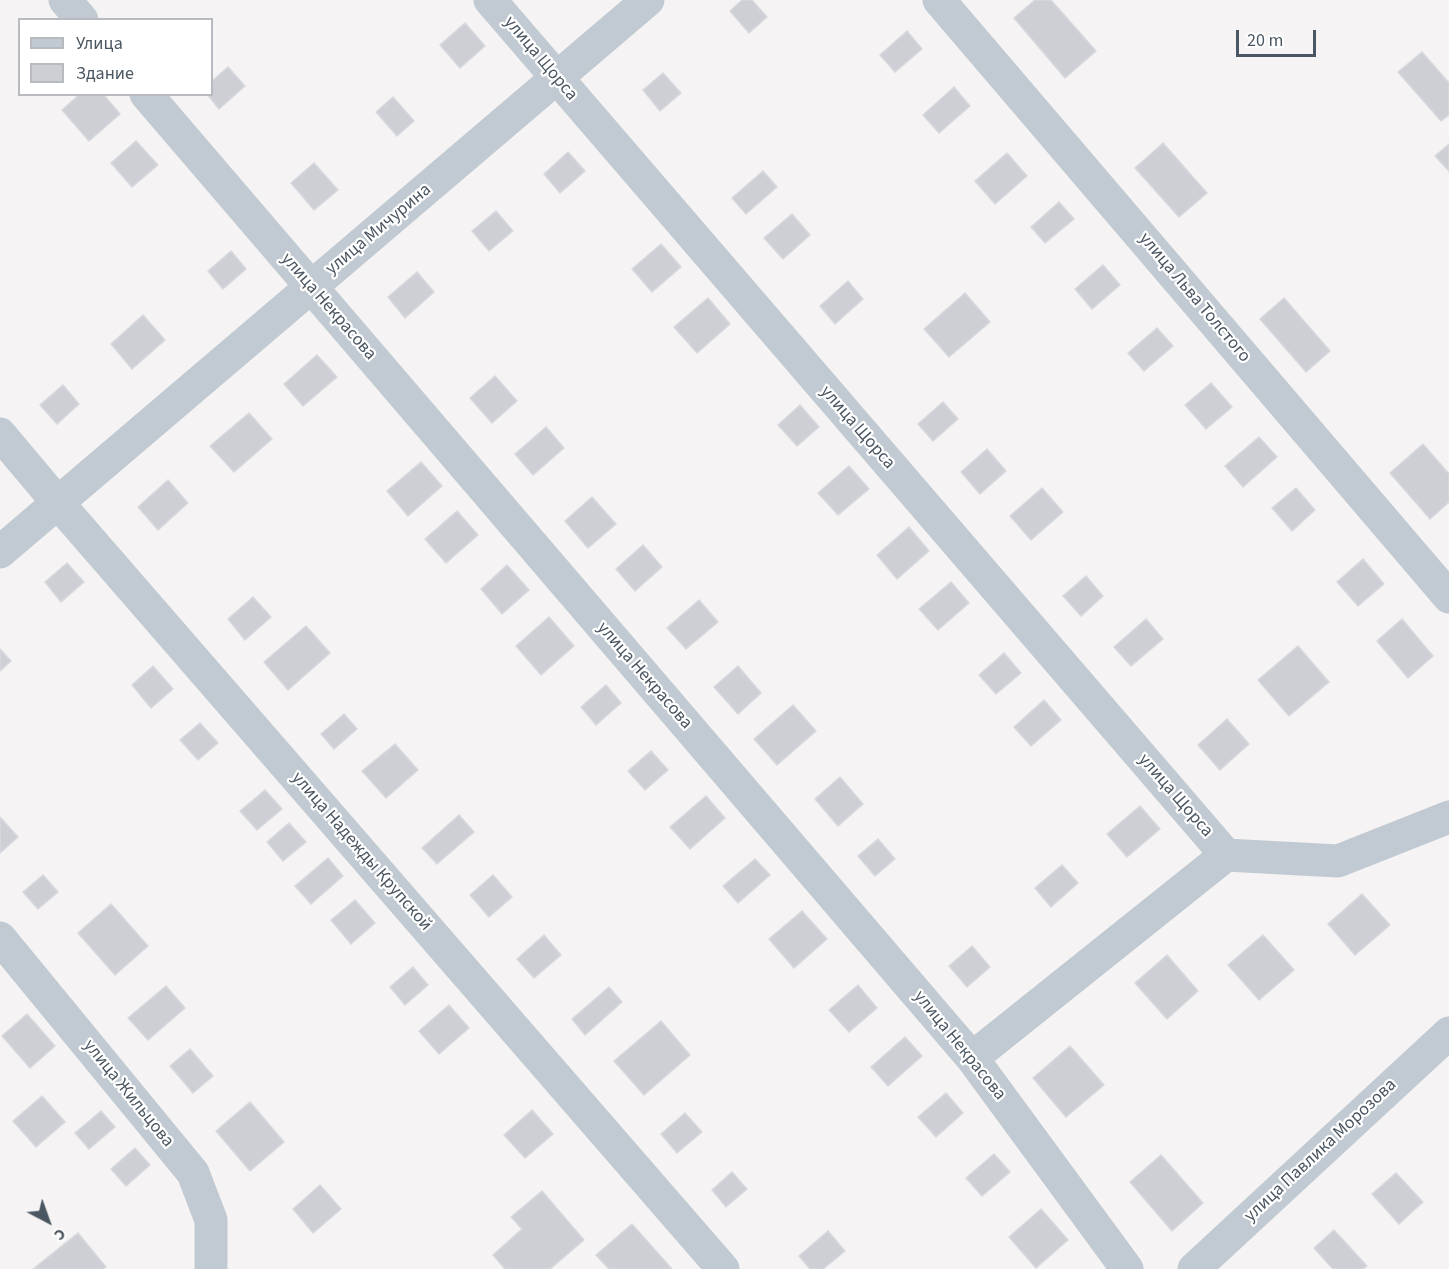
<!DOCTYPE html>
<html>
<head>
<meta charset="utf-8">
<style>
	body { margin:0 }
	#map { position:relative; width:1449px; height:1269px; overflow:hidden; background:#f5f3f3; font-family:"Source Sans 3",sans-serif }
	canvas { display:block }
	.legend { position:absolute; left:18px; top:18px; width:195px; height:78px; box-sizing:border-box; background:#fff; border:2px solid #b7bbc0; margin:0; padding:8px 10px; list-style:none; font-size:18px; color:#4a5661 }
	.legend li { display:flex; align-items:center; gap:12px; height:30px }
	.legend b { width:30px; border:2px solid #b7bbc0 }
	.north { position:absolute; left:18px; top:1191px; width:60px; height:60px; -webkit-text-stroke:4px #fff; paint-order:stroke; rotate:139deg; font-size:16px; font-weight:700; line-height:24px; text-align:center; color:#4a5661 }
	.north::after { content:''; display:block; margin:auto; width:21px; height:27px; background:#4a5661; clip-path:polygon(50% 0,100% 100%,50% 72%,0 100%) }
	.scale { position:absolute; left:1236px; top:30px; width:80px; height:27px; box-sizing:border-box; border:3px solid #4a5661; border-top:0; padding-left:8px; font-size:18px; line-height:21px; white-space:nowrap; color:#4a5661; -webkit-text-stroke:4px #fff; paint-order:stroke }
</style>
</head>
<body>
<div id="map">
<canvas width="1449" height="1269"></canvas>
<ul class="legend">
<li><b style="height:8px;background:#c1cad2"></b>Улица</li>
<li><b style="height:16px;background:#cdcfd5"></b>Здание</li>
</ul>
<div class="north">С</div>
<div class="scale">20 m</div>
</div>
<script>
const c = document.querySelector('canvas').getContext('2d');
c.lineJoin = 'round';
function fill(path, color) {
  c.fillStyle = color;
  c.fill(path, 'evenodd');
}
function toPath(rows) {
  const path = new Path2D();
  for (const r of rows) {
    path.moveTo(r[0], r[1]);
    for (let i = 2; i < r.length; i += 2) path.lineTo(r[i], r[i + 1]);
  }
  return path;
}
function strokePath(path, color, width, dash) {
  c.strokeStyle = color;
  c.lineWidth = width;
  c.lineCap = dash ? 'butt' : 'round';
  c.setLineDash(dash || []);
  c.stroke(path);
}
function label(font, color, halo, rows, align = 'center') {
  c.font = font + ' "Source Sans 3",sans-serif';
  c.lineWidth = 4.5;
  c.setLineDash([]);
  c.textBaseline = 'middle';
  c.strokeStyle = halo;
  c.fillStyle = color;
  for (const [text, x, y, turn = 0] of rows) {
    c.save();
    c.translate(x, y);
    c.rotate((+turn || 0) * Math.PI / 180);
    c.textAlign = isNaN(turn) ? turn : align;
    if (halo) c.strokeText(text, 0, 0);
    c.fillText(text, 0, 0);
    c.restore();
  }
}
const building = toPath([
	[742,0,752,0,767,17,749,33,730,11,742,0],
	[1035,0,1051,0,1096,51,1065,78,1014,18,1035,0],
	[465,23,485,46,460,68,440,45,465,23],
	[907,31,922,49,895,72,880,55,907,31],
	[1422,52,1449,83,1449,115,1441,121,1398,72,1422,52],
	[228,67,245,86,219,109,207,94,212,94,212,81,228,67],
	[663,73,681,93,660,111,643,90,663,73],
	[954,87,970,106,939,133,923,115,954,87],
	[80,94,103,94,120,114,89,141,62,110,80,94],
	[393,97,414,121,397,136,376,112,393,97],
	[136,141,158,165,132,187,111,163,136,141],
	[1163,143,1207,193,1179,217,1135,168,1163,143],
	[1449,144,1449,171,1435,156,1449,144],
	[568,152,585,171,560,193,544,174,568,152],
	[1007,153,1027,176,995,204,975,181,1007,153],
	[314,163,338,190,314,210,291,183,314,163],
	[763,171,777,187,746,214,732,198,763,171],
	[1059,202,1074,219,1045,243,1031,227,1059,202],
	[496,211,513,231,489,251,472,231,496,211],
	[792,214,810,235,783,259,764,238,792,214],
	[661,244,681,267,652,292,632,269,661,244],
	[231,251,246,269,223,289,208,271,231,251],
	[1103,265,1120,285,1092,309,1075,289,1103,265],
	[417,272,434,292,405,318,388,297,417,272],
	[848,281,863,299,835,324,820,306,848,281],
	[965,293,990,322,949,357,924,329,965,293],
	[708,298,730,324,697,353,674,327,708,298],
	[1284,298,1330,351,1306,372,1260,319,1284,298],
	[143,315,165,340,132,369,111,344,143,315],
	[1157,328,1173,346,1144,371,1128,353,1157,328],
	[317,355,337,377,303,406,284,384,317,355],
	[495,376,517,401,492,423,470,398,495,376],
	[1211,383,1232,407,1206,429,1185,405,1211,383],
	[63,385,79,404,57,424,40,405,63,385],
	[943,402,958,419,933,441,918,424,943,402],
	[800,405,819,427,797,446,778,425,800,405],
	[249,413,272,439,234,472,210,446,249,413],
	[546,427,564,448,533,475,515,454,546,427],
	[1259,437,1277,457,1243,487,1225,466,1259,437],
	[1423,444,1449,474,1449,502,1430,519,1390,473,1423,444],
	[987,449,1006,471,980,494,961,472,987,449],
	[421,462,442,486,408,516,387,491,421,462],
	[849,466,869,489,838,515,818,493,849,466],
	[168,480,188,503,158,530,138,507,168,480],
	[1042,488,1063,512,1031,540,1010,516,1042,488],
	[1296,488,1315,510,1292,531,1272,508,1296,488],
	[592,497,616,524,588,548,565,521,592,497],
	[457,511,478,535,446,563,425,539,457,511],
	[909,527,929,551,897,579,877,555,909,527],
	[643,545,662,567,635,591,616,569,643,545],
	[1363,559,1384,584,1358,606,1337,582,1363,559],
	[67,563,84,582,61,602,45,582,67,563],
	[507,565,529,590,502,614,481,589,507,565],
	[1086,576,1103,596,1081,616,1063,596,1086,576],
	[951,582,969,603,938,630,919,609,951,582],
	[253,597,271,617,245,640,228,619,253,597],
	[699,600,718,622,686,649,667,628,699,600],
	[549,617,574,646,541,675,516,646,549,617],
	[1146,619,1163,639,1131,666,1114,647,1146,619],
	[1402,619,1433,656,1408,678,1377,641,1402,619],
	[306,626,330,653,288,690,264,662,306,626],
	[1298,646,1329,682,1289,716,1258,680,1298,646],
	[0,649,11,661,0,671,0,649],
	[1004,653,1021,673,996,694,979,675,1004,653],
	[153,666,173,689,151,708,132,685,153,666],
	[738,666,761,693,738,714,714,687,738,666],
	[606,685,621,703,596,725,581,707,606,685],
	[1044,700,1061,720,1031,746,1014,727,1044,700],
	[793,705,816,731,777,765,754,739,793,705],
	[344,714,357,729,334,749,321,734,344,714],
	[1227,719,1249,744,1220,770,1198,745,1227,719],
	[200,723,218,743,198,760,180,740,200,723],
	[395,744,418,770,386,798,362,771,395,744],
	[651,751,668,770,645,790,628,771,651,751],
	[840,777,863,804,838,826,815,799,840,777],
	[265,790,282,809,257,830,240,811,265,790],
	[706,796,725,818,690,849,670,827,706,796],
	[1140,806,1160,829,1127,857,1107,834,1140,806],
	[459,815,474,832,437,864,422,848,459,815],
	[0,817,18,837,0,853,0,817],
	[289,823,306,842,283,861,267,842,289,823],
	[878,839,895,859,875,876,858,856,878,839],
	[328,858,343,876,311,904,295,886,328,858],
	[755,859,770,875,738,903,723,886,755,859],
	[1062,865,1078,883,1051,907,1035,888,1062,865],
	[43,875,58,892,38,909,23,892,43,875],
	[493,875,512,897,489,917,470,895,493,875],
	[1362,894,1390,925,1355,955,1328,924,1362,894],
	[355,900,375,923,351,944,331,920,355,900],
	[111,904,148,946,115,975,78,933,111,904],
	[802,911,827,939,794,968,769,939,802,911],
	[544,935,561,955,534,978,517,959,544,935],
	[1263,935,1294,970,1259,1000,1228,965,1263,935],
	[972,946,990,967,967,987,949,966,972,946],
	[1167,955,1198,991,1167,1019,1135,983,1167,955],
	[413,967,428,985,405,1005,390,987,413,967],
	[858,985,877,1008,849,1032,829,1010,858,985],
	[166,986,185,1008,148,1040,128,1018,166,986],
	[609,987,622,1002,585,1035,572,1019,609,987],
	[449,1005,469,1028,439,1054,419,1031,449,1005],
	[27,1014,55,1046,30,1068,2,1036,27,1014],
	[661,1021,690,1055,644,1095,614,1061,661,1021],
	[905,1037,922,1056,888,1086,871,1067,905,1037],
	[1070,1046,1104,1085,1066,1117,1033,1078,1070,1046],
	[190,1049,213,1076,193,1093,170,1066,190,1049],
	[946,1093,963,1113,936,1137,918,1117,946,1093],
	[42,1096,65,1122,36,1147,13,1121,42,1096],
	[250,1102,284,1142,250,1171,216,1131,250,1102],
	[532,1110,553,1134,525,1158,504,1135,532,1110],
	[101,1111,115,1127,89,1149,75,1133,101,1111],
	[685,1113,702,1132,677,1153,661,1134,685,1113],
	[135,1148,150,1165,126,1186,111,1169,135,1148],
	[994,1154,1010,1172,982,1196,966,1178,994,1154],
	[1161,1155,1203,1203,1172,1231,1130,1182,1161,1155],
	[732,1172,747,1189,726,1207,712,1190,732,1172],
	[1396,1173,1423,1202,1399,1224,1372,1194,1396,1173],
	[320,1185,341,1209,313,1233,293,1209,320,1185],
	[542,1191,584,1240,550,1269,505,1269,493,1255,522,1229,511,1217,542,1191],
	[1041,1209,1068,1240,1036,1268,1009,1237,1041,1209],
	[632,1224,672,1269,609,1269,596,1255,632,1224],
	[1334,1230,1367,1266,1363,1269,1333,1269,1314,1248,1334,1230],
	[828,1231,845,1251,823,1269,810,1269,799,1256,828,1231],
	[78,1233,106,1267,103,1269,33,1269,78,1233]
]);
fill(building, '#cdcfd5');
strokePath(building, '#d7d9de', 1.5);
strokePath(toPath([
	[65,0,82,20],
	[490,0,1226,855],
	[939,0,1449,597],
	[146,94,972,1058,1127,1269],
	[0,434,58,503,723,1269],
	[0,552,648,0],
	[0,938,193,1173,211,1220,211,1269],
	[972,1058,1226,855,1338,861,1449,817],
	[1194,1269,1449,1033]
]), '#c1cad2', 33);
label('18px', '#4a5661', '#fff', [
	["улица Щорса",540,59,50],
	["улица Мичурина",379,230,-40],
	["улица Льва Толстого",1194,298,50],
	["улица Некрасова",328,307,49],
	["улица Щорса",857,428,49],
	["улица Некрасова",644,676,49],
	["улица Щорса",1175,796,49],
	["улица Надежды Крупской",361,852,49],
	["улица Некрасова",959,1046,51],
	["улица Жильцова",128,1094,51],
	["улица Павлика Морозова",1321,1151,-43]
]);
</script>
</body>
</html>
